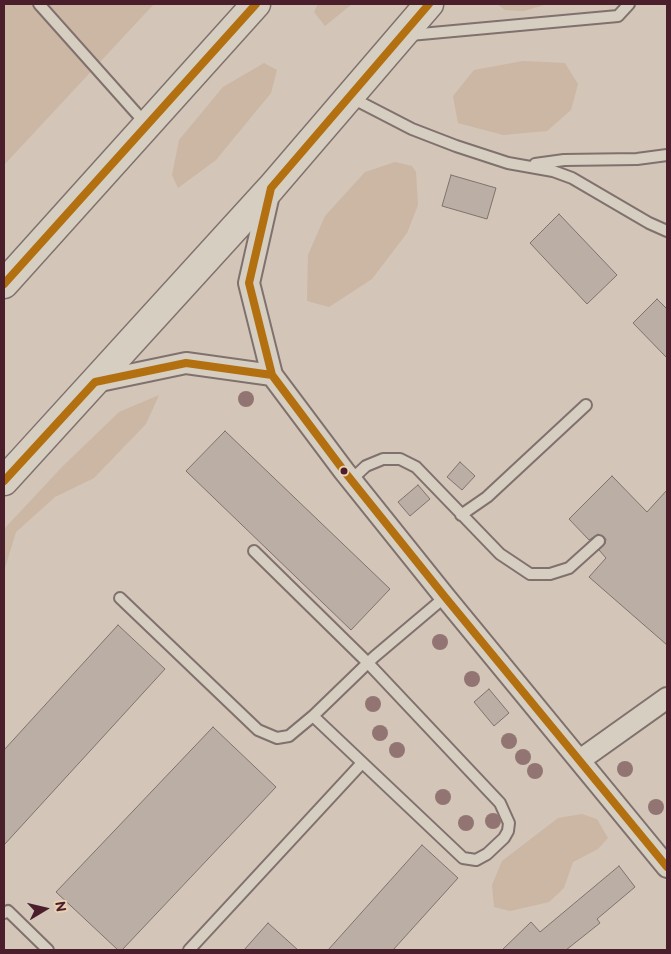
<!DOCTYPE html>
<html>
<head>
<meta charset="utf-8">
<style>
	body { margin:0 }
	#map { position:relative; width:671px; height:954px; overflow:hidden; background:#d3c5b7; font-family:"Balsamiq Sans",sans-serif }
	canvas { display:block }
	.frame { position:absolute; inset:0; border:5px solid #4a1f2b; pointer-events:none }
	.north { position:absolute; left:20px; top:884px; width:50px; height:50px; -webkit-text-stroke:4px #ead1b2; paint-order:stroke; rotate:81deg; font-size:14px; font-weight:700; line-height:20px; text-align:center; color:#4a1f2b }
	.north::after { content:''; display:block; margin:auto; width:18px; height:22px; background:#4a1f2b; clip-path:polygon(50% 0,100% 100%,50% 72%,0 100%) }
</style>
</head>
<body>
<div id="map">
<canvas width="671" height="954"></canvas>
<div class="frame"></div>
<div class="north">N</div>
</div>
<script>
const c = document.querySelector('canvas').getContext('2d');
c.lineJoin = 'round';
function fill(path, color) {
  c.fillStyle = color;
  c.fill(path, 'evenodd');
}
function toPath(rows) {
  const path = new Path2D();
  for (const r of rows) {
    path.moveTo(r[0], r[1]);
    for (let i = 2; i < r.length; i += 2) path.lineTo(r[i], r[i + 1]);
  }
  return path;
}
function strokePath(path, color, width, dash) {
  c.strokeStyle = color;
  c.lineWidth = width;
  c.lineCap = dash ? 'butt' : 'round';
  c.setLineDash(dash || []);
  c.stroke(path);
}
fill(toPath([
	[4,4,154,4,4,165],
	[318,4,352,4,325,26,314,12],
	[497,4,547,4,524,11,505,10],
	[523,61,565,63,578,84,571,110,547,131,503,135,458,123,453,96,474,70],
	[264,63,277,70,271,93,216,160,178,188,172,175,179,140,223,87],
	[395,162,412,166,416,172,418,205,407,233,372,279,329,307,307,301,308,255,325,216,365,172],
	[159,395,146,424,94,478,55,497,16,532,4,571,4,529,62,467,119,412],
	[582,814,597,819,608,838,598,849,573,862,564,888,549,902,510,911,494,907,492,885,502,861,558,818]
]), '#ccb6a4');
const building = toPath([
	[451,175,496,188,487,219,442,206,451,175],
	[559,214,617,275,587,304,530,243,559,214],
	[657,299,667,309,667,358,633,323,657,299],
	[225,431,390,589,351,630,186,471,225,431],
	[460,462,475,476,462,490,447,477,460,462],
	[612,476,647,512,667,490,667,645,589,577,606,558,599,550,605,544,606,539,598,534,589,540,569,519,612,476],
	[418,485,430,499,410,516,398,502,418,485],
	[118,625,165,669,4,845,4,750,118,625],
	[489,689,509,713,494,726,474,702,489,689],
	[213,727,276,787,122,950,118,950,56,892,213,727],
	[422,845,458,878,393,950,328,950,422,845],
	[619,866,635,887,597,919,600,923,566,950,502,950,531,922,540,932,619,866],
	[268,923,298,950,244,950,268,923]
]);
fill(building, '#baaea5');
strokePath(building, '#80716d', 1);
const service = toPath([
	[39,4,146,124],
	[410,35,618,16,629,4],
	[350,97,412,129,456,146,508,163,553,171,572,178,649,223,667,231],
	[535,164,564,160,637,159,667,155],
	[351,480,366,466,383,459,400,459,416,467,500,554,530,574,550,574,569,568,599,541],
	[461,515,487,497,586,405],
	[254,551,368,663,500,803,509,823,508,831,504,838,487,854,476,860,463,858,313,716],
	[120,598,258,730,277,738,289,736,313,716,374,657,445,597],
	[4,913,8,911,48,950],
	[189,950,362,763]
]);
const minor = toPath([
	[270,190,249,283,272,375,344,471,445,597,667,867],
	[95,382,186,363,272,375],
	[580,760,667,698]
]);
const trunk = toPath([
	[4,284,256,4],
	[4,481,271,188,429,4]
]);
strokePath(service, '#80716d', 14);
strokePath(minor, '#80716d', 24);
strokePath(trunk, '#80716d', 31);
strokePath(service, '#d7cec2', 10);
strokePath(minor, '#d7cec2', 20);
strokePath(trunk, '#d7cec2', 28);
strokePath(toPath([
	[429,4,271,188,249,283,272,375,344,471,445,597,667,867],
	[4,284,256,4],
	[4,481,95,382,186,363,272,375]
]), '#b27011', 8);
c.fillStyle = '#927573';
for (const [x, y] of [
	[246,399],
	[440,642],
	[472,679],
	[373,704],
	[380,733],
	[509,741],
	[397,750],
	[523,757],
	[625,769],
	[535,771],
	[443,797],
	[656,807],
	[493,821],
	[466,823]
]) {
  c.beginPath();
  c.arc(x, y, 8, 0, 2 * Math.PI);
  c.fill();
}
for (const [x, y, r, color] of [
	[344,471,4.5,"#4a1f2b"]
]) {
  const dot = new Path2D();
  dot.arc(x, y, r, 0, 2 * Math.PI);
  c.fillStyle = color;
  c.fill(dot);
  strokePath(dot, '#ead1b2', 2);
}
</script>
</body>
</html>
